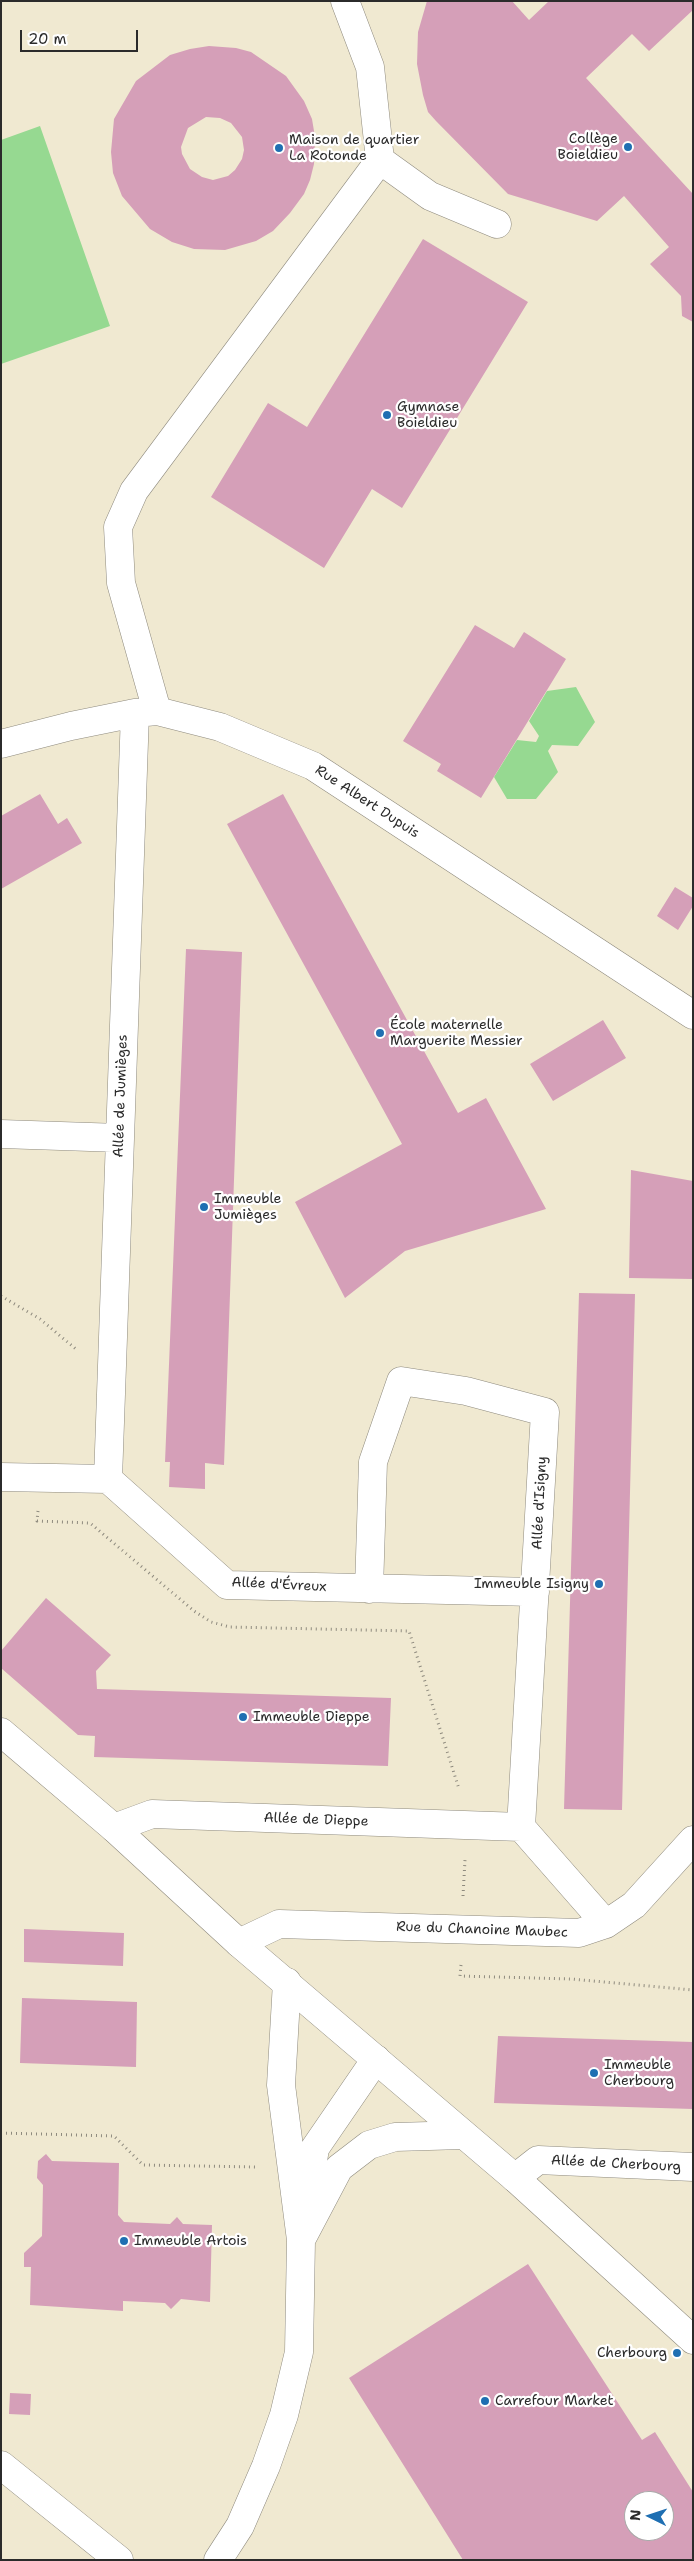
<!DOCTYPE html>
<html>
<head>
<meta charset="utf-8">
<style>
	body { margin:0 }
	#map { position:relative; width:694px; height:2561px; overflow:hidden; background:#f0e9d1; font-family:"Shantell Sans",sans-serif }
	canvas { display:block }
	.frame { position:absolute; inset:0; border:2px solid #2b2b2b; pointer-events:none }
	.north { position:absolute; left:624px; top:2491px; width:50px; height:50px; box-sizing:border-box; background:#fff; border:1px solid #aaa; border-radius:50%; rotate:274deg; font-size:14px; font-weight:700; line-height:20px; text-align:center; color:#2b2b2b }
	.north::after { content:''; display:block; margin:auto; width:18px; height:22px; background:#1f6fb2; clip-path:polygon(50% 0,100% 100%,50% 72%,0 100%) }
	.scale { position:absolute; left:20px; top:30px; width:118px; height:22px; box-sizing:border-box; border:2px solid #2b2b2b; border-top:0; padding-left:6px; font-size:15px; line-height:18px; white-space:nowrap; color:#2b2b2b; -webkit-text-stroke:4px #fff; paint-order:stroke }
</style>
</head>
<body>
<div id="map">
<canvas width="694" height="2561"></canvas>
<div class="frame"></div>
<div class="north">N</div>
<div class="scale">20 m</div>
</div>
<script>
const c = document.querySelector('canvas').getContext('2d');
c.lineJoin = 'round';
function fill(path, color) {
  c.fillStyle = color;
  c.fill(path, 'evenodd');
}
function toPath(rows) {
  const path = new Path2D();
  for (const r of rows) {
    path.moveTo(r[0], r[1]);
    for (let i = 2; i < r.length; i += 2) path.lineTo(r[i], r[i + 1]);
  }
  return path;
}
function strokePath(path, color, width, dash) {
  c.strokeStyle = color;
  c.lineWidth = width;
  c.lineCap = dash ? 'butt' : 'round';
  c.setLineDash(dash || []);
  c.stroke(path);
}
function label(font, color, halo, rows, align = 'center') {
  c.font = font + ' "Shantell Sans",sans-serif';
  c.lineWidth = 4.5;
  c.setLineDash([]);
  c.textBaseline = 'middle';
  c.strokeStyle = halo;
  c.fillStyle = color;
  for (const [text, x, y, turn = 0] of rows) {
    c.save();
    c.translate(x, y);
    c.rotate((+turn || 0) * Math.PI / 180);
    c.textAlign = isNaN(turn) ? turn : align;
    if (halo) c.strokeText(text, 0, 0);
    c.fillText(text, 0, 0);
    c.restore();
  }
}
fill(toPath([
	[40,126,110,326,1,364,1,140],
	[576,687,595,722,578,746,552,745,548,751,558,772,536,799,507,799,494,777,517,740,536,742,539,736,529,721,547,691]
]), '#96d991');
fill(toPath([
	[427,1,512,1,529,20,549,1,693,1,693,10,649,51,632,34,586,78,693,194,693,322,682,316,681,296,650,264,669,247,624,196,597,221,508,194,436,121,428,112,423,95,417,64,418,32],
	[209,46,236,48,251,52,286,76,304,101,312,119,315,137,314,164,310,180,304,194,290,213,273,231,256,241,225,250,194,249,172,242,150,229,122,196,113,173,111,152,114,119,136,81,170,55,190,49],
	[206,117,220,118,231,123,242,137,244,150,242,159,235,170,228,176,213,180,202,177,190,169,182,154,181,147,188,128],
	[423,239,528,302,402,508,372,489,324,568,211,497,268,403,307,427],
	[475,625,514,648,524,632,566,659,481,798,437,771,441,764,403,741],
	[40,794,58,824,67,818,82,843,1,889,1,816],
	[283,794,458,1113,486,1098,546,1209,405,1251,345,1298,295,1202,402,1144,227,824],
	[675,887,693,898,693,906,678,930,657,916],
	[186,949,242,952,224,1465,205,1463,205,1489,169,1487,170,1462,165,1462],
	[603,1020,626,1058,553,1101,530,1064],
	[631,1170,693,1181,693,1279,629,1278],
	[579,1293,635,1294,622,1810,564,1809],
	[46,1598,111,1655,96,1671,97,1689,391,1698,388,1766,94,1757,95,1736,78,1735,1,1668,1,1651],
	[24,1929,124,1933,123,1966,24,1962],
	[22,1998,137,2002,136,2067,20,2063],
	[498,2036,693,2042,693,2109,494,2103],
	[46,2154,52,2161,119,2163,118,2215,124,2222,170,2224,177,2217,183,2224,212,2225,210,2302,181,2299,171,2309,165,2303,123,2301,123,2311,30,2305,31,2267,24,2267,24,2253,42,2236,43,2185,37,2178,38,2161],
	[528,2264,642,2440,655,2432,693,2492,693,2560,463,2560,349,2378],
	[634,2501,664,2501,664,2531,634,2531],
	[10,2393,31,2394,30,2415,9,2414]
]), '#d59fb8');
const minor = toPath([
	[380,160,430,196,497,224],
	[157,711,121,583,118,527,134,491,380,160,370,67,345,1],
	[1,744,71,726,135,713,157,711,220,727,313,766,693,1015],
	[1,1134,120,1138],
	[1,1477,108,1479,227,1585,535,1592],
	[108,1479,135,713],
	[369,1589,373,1462,401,1381,466,1391,545,1412,521,1827,606,1924],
	[114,1828,152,1814,521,1827],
	[239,1943,279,1924,579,1933,606,1924,634,1905,693,1840],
	[515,2178,538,2160,693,2167],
	[306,2206,315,2148,376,2059],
	[301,2240,339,2168,369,2145,395,2137,463,2135],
	[1,2465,119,2560],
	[218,2560,240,2526,266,2466,284,2415,299,2352,301,2240,281,2085,287,1982]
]);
const tertiary = toPath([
	[1,1732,114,1828,239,1943,515,2178,693,2340]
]);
strokePath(minor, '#8e8a7e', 29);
strokePath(tertiary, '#8e8a7e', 29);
strokePath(toPath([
	[1,1296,40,1319,77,1350],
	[38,1511,37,1521,90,1523,194,1611,211,1622,230,1627,409,1631,459,1789],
	[463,1896,465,1860],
	[461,1965,460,1976,571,1979,693,1990],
	[1,2133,114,2136,143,2165,256,2167]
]), '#8e8a7e', 3, [1, 4]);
strokePath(minor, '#fff', 28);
strokePath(tertiary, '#fff', 28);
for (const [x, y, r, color] of [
	[628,147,5,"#1f6fb2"],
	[279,148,5,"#1f6fb2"],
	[387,415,5,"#1f6fb2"],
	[380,1033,5,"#1f6fb2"],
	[204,1207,5,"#1f6fb2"],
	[599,1584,5,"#1f6fb2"],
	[243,1717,5,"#1f6fb2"],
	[594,2073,5,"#1f6fb2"],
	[124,2241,5,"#1f6fb2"],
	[677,2353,5,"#1f6fb2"],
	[485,2401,5,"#1f6fb2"]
]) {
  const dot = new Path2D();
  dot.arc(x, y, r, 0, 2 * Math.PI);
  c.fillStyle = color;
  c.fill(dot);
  strokePath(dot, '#fff', 2);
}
label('14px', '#2b2b2b', '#fff', [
	["Collège",618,139,"right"],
	["Boieldieu",618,155,"right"],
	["Maison de quartier",289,140],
	["La Rotonde",289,156],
	["Gymnase",397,407],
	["Boieldieu",397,423],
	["École maternelle",390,1025],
	["Marguerite Messier",390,1041],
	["Immeuble",214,1199],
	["Jumièges",214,1215],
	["Immeuble Isigny",589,1584,"right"],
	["Immeuble Dieppe",253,1717],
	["Immeuble",604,2065],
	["Cherbourg",604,2081],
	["Immeuble Artois",134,2241],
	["Cherbourg",667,2353,"right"],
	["Carrefour Market",495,2401]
], 'left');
label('14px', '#2b2b2b', '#fff', [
	["Rue Albert Dupuis",367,802,33],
	["Allée de Jumièges",121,1096,-88],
	["Allée d'Isigny",540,1503,-87],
	["Allée d'Évreux",279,1585,3],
	["Allée de Dieppe",316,1820,2],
	["Rue du Chanoine Maubec",482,1930,2],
	["Allée de Cherbourg",616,2164,3]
]);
</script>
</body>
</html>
